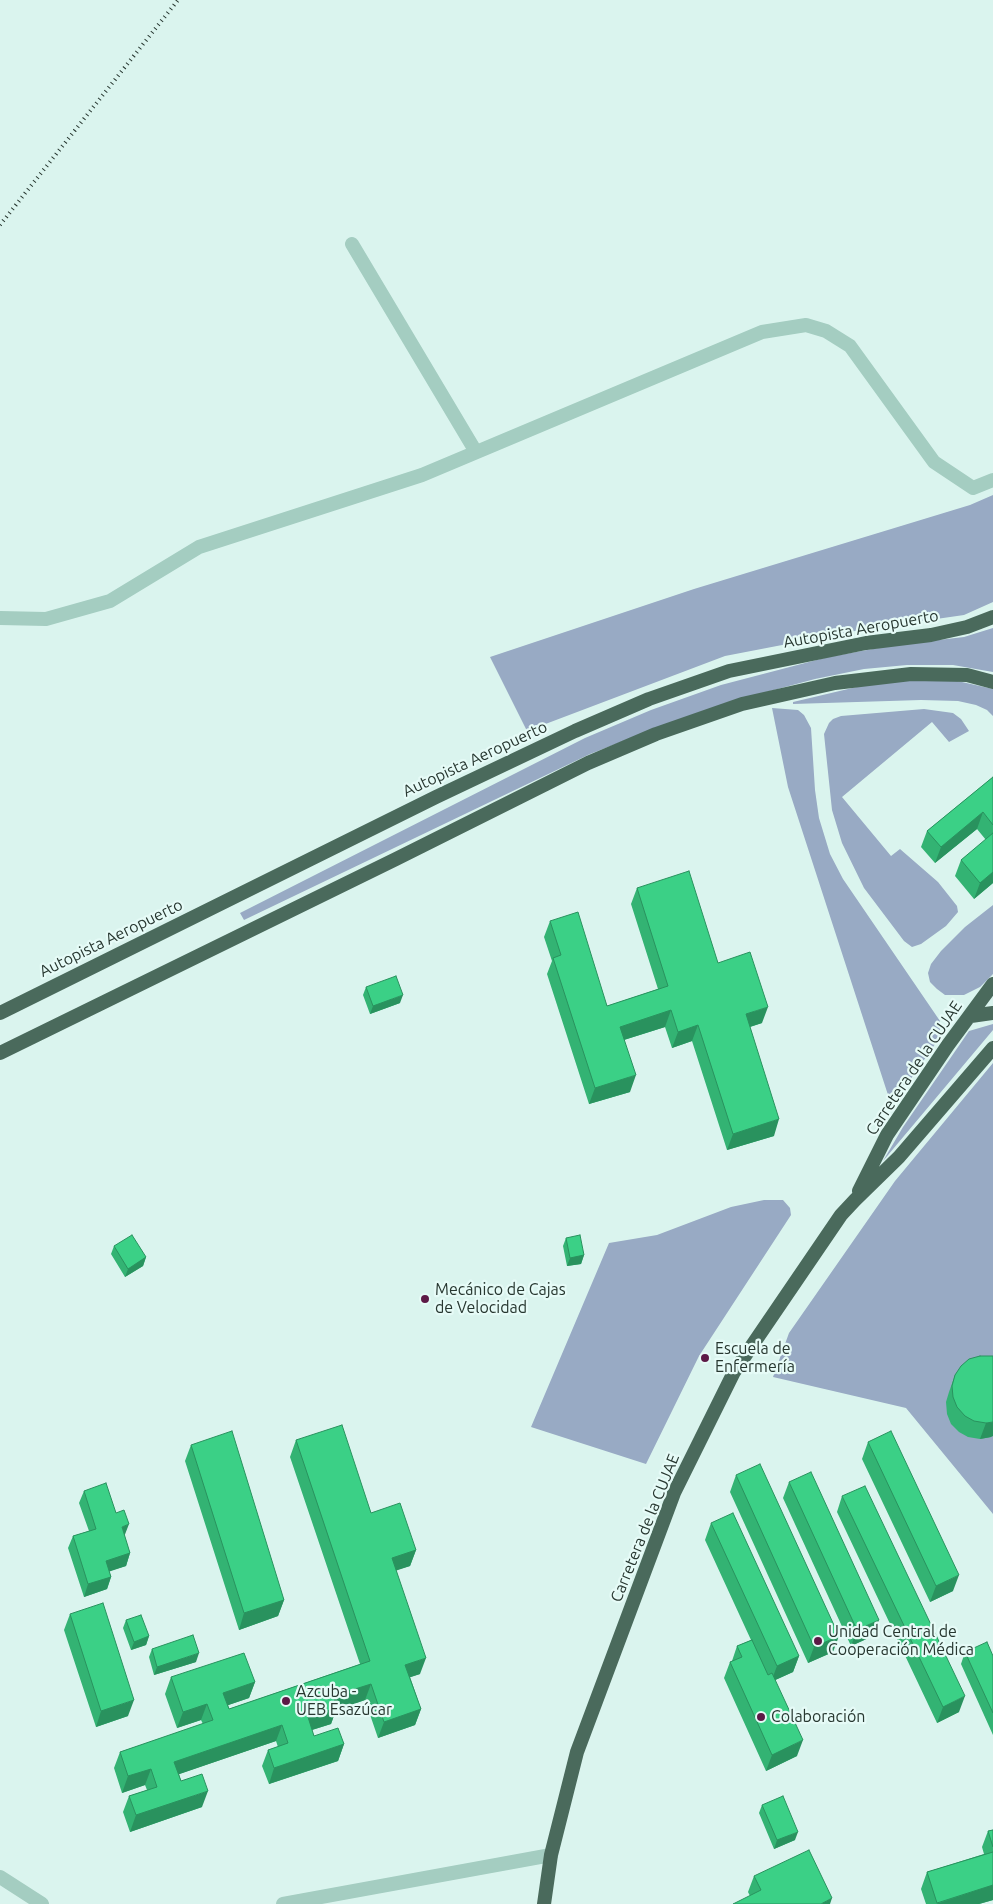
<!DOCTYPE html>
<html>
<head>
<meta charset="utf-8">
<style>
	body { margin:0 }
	canvas { display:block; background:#daf4ee }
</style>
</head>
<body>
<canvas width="993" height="1904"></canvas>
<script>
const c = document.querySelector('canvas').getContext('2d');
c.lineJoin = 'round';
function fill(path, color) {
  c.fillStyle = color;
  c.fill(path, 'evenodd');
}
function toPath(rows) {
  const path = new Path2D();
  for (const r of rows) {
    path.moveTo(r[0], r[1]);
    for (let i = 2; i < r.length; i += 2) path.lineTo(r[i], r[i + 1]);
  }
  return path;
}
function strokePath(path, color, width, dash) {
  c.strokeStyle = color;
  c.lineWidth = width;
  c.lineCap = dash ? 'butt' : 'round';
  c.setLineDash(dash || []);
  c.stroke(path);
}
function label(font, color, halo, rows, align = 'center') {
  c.font = font + ' Ubuntu,sans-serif';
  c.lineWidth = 4.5;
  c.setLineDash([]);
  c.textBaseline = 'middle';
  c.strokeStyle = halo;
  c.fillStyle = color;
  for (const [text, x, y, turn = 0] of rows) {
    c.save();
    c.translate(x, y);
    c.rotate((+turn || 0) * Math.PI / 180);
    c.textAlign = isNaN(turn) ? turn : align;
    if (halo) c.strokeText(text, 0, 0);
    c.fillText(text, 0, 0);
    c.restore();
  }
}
fill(toPath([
	[993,495,993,602,964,615,860,630,725,656,527,731,490,657,694,589,970,505],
	[993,628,993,672,953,665,907,665,864,669,815,679,729,702,657,728,590,754,244,920,240,913,585,738,651,710,721,685,828,657,895,645,964,637],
	[908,680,953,680,993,689,993,716,987,710,976,705,958,701,921,700,793,704,793,702,865,685],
	[772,708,798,710,804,715,811,728,815,790,819,818,830,854,843,879,940,1021,940,1037,901,1093,889,1098,788,787],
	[924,709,953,713,961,719,969,731,949,742,932,722,842,797,891,856,900,849,938,882,957,906,958,912,946,926,921,944,912,947,904,941,864,888,842,843,832,810,824,734,829,723,833,719,841,716],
	[993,905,993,974,980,987,964,995,945,995,937,989,930,982,928,973,931,964,941,951,965,927],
	[993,1024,993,1030,883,1161,903,1127,969,1031],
	[993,1063,993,1514,906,1408,773,1377,789,1333,895,1181],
	[764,1200,783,1200,790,1208,791,1215,699,1356,646,1464,531,1427,609,1243,657,1235,731,1207]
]), '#98aac4');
strokePath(toPath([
	[352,244,476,452],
	[0,618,46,619,110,601,199,547,422,475,762,332,806,325,826,331,850,346,934,462,973,488,993,480],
	[0,1877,42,1904],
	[283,1904,551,1855]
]), '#a4cdc1', 14);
strokePath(toPath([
	[0,1013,436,797,575,731,649,699,729,671,866,643,931,635,967,627,993,617],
	[971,1016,993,1013],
	[0,1053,396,859,588,763,656,734,742,704,835,683,911,674,967,675,993,682],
	[859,1191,887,1135,948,1045,993,984],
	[544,1904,551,1855,577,1752,674,1493,734,1372,841,1215,855,1200,899,1157,993,1048]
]), '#4a6a5c', 14);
strokePath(toPath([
	[0,225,178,0]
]), '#273730', 4, [1, 4]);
fill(toPath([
	[993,777,993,883,974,899,955,876,961,860,986,840,977,829,935,863,921,847,927,831],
	[637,888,718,963,762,1023,750,1027,774,1136,727,1150,692,1041,672,1048,665,1027,624,1040,630,1092,589,1104,547,974,552,961,544,937,550,921,607,1006,658,989,631,904],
	[366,987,400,1003,370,1014,363,995],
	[566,1238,584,1255,581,1264,567,1266,563,1246],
	[114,1246,146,1257,143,1266,125,1277,111,1254],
	[969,1359,991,1437,980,1439,968,1437,959,1432,951,1424,947,1414,946,1402,949,1392,955,1375],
	[296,1440,371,1513,416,1550,410,1566,396,1570,420,1674,410,1677,421,1709,415,1725,378,1738,365,1700,336,1710,331,1724,312,1730,314,1736,344,1744,338,1761,269,1784,262,1766,268,1750,278,1747,276,1741,179,1774,181,1781,202,1807,130,1832,123,1812,129,1796,147,1790,145,1785,122,1793,114,1768,120,1752,203,1724,201,1720,177,1728,165,1694,171,1677,255,1682,249,1698,228,1705,229,1709,360,1664,290,1457],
	[868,1442,953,1591,930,1602,862,1459],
	[191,1445,284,1600,278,1616,239,1630,185,1461],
	[736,1475,833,1652,808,1663,730,1492],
	[789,1482,873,1636,851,1646,783,1498],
	[84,1491,116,1513,130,1553,126,1566,109,1571,111,1577,107,1589,84,1597,68,1548,73,1536,89,1531,79,1503],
	[842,1496,959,1712,937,1723,837,1512],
	[711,1523,799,1656,793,1672,775,1680,797,1756,766,1771,724,1678,730,1662,732,1661,737,1646,751,1640,705,1540],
	[70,1614,128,1716,96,1727,64,1630],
	[126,1620,149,1636,146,1645,131,1650,123,1628],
	[152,1649,196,1662,154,1675,149,1657],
	[965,1652,993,1656,993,1735,961,1664],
	[762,1805,795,1840,774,1849,759,1813],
	[993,1830,993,1900,979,1904,926,1904,921,1889,927,1872,984,1854,982,1847,988,1831],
	[754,1876,830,1904,750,1896,748,1892]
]), '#33b373');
fill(toPath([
	[983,812,977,829,935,863,941,847],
	[993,872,993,883,974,899,980,883],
	[403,995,400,1003,370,1014,373,1006],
	[768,1007,762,1023,740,1030,746,1014],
	[671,1010,665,1027,614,1043,620,1027],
	[698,1025,692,1041,672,1048,678,1032],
	[636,1075,630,1092,589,1104,595,1088],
	[779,1119,774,1136,727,1150,733,1134],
	[584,1255,581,1264,567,1266,570,1258],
	[146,1257,143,1266,125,1277,128,1269],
	[993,1422,993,1436,991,1437,980,1439,986,1423],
	[129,1524,124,1537,122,1527],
	[416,1550,410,1566,386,1574,392,1558],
	[130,1553,126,1566,102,1574,106,1561],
	[959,1575,953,1591,930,1602,936,1586],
	[111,1577,107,1589,84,1597,88,1584],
	[284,1600,278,1616,239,1630,244,1613],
	[879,1620,873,1636,851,1646,857,1630],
	[149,1636,146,1645,131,1650,134,1642],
	[839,1636,833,1652,808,1663,814,1647],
	[199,1653,196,1662,154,1675,157,1667],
	[799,1656,793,1672,771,1682,777,1666],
	[426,1658,420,1674,399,1681,405,1665],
	[255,1682,249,1698,217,1709,223,1693],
	[371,1684,365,1700,336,1710,331,1724,302,1733,308,1717,333,1696],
	[965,1696,959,1712,937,1723,943,1707],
	[134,1700,128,1716,96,1727,101,1711],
	[207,1704,201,1720,177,1728,183,1712],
	[421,1709,415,1725,378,1738,384,1722],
	[282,1725,276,1741,168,1778,174,1762],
	[803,1740,797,1756,766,1771,772,1755],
	[344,1744,338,1761,269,1784,274,1768],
	[151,1769,145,1785,122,1793,128,1776],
	[208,1791,202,1807,130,1832,136,1815],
	[798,1832,795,1840,774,1849,777,1840],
	[993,1885,993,1900,979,1904,936,1904],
	[832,1898,830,1904,821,1904]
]), '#29925e');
const building = toPath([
	[993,777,993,825,983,812,941,847,927,831,993,777],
	[993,833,993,872,980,883,961,860,993,833],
	[689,871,718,963,750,952,768,1007,746,1014,779,1119,733,1134,698,1025,678,1032,671,1010,620,1027,636,1075,595,1088,553,958,561,955,550,921,578,912,607,1006,668,986,637,888,689,871],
	[396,976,403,995,373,1006,366,987,396,976],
	[132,1235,146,1257,128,1269,114,1246,132,1235],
	[580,1235,584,1255,570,1258,566,1238,580,1235],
	[980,1356,993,1356,993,1422,986,1423,974,1421,965,1416,957,1407,953,1397,952,1386,955,1375,961,1366,969,1359,980,1356],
	[342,1425,371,1513,400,1503,416,1550,392,1558,426,1658,405,1665,421,1709,384,1722,371,1684,333,1696,337,1708,308,1717,314,1736,338,1728,344,1744,274,1768,268,1750,288,1743,282,1725,174,1762,181,1781,202,1774,208,1791,136,1815,129,1796,157,1787,151,1769,128,1776,120,1752,213,1720,207,1704,183,1712,171,1677,244,1653,255,1682,223,1693,229,1709,370,1661,296,1440,342,1425],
	[232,1431,284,1600,244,1613,191,1445,232,1431],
	[891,1431,959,1575,936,1586,868,1442,891,1431],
	[760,1464,839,1636,814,1647,736,1475,760,1464],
	[811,1472,879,1620,857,1630,789,1482,811,1472],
	[106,1483,116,1513,124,1510,129,1524,122,1527,130,1553,106,1561,111,1577,88,1584,73,1536,96,1529,84,1491,106,1483],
	[865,1486,965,1696,943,1707,842,1496,865,1486],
	[733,1513,799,1656,777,1666,711,1523,733,1513],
	[103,1603,134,1700,101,1711,70,1614,103,1603],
	[141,1615,149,1636,134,1642,126,1620,141,1615],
	[193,1635,199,1653,157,1667,152,1649,193,1635],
	[752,1640,768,1675,772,1673,803,1740,772,1755,730,1662,742,1657,737,1646,752,1640],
	[987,1642,993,1656,993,1713,965,1652,987,1642],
	[783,1796,798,1832,777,1840,762,1805,783,1796],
	[993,1830,993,1847,988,1831,993,1830],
	[809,1850,832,1898,821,1904,733,1904,761,1890,754,1876,809,1850],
	[993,1852,993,1885,937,1903,927,1872,993,1852]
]);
fill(building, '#3bd086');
strokePath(building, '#29925e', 1);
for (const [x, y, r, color] of [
	[425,1299,5,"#5c1946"],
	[705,1358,5,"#5c1946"],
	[818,1641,5,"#5c1946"],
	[286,1701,5,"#5c1946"],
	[761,1717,5,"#5c1946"]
]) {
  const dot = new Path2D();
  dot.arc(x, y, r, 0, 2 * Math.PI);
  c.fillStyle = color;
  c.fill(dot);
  strokePath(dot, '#e6fbf7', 2);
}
label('16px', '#273730', '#e6fbf7', [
	["Autopista Aeropuerto",861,629,-10],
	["Autopista Aeropuerto",475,759,-25],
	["Autopista Aeropuerto",111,938,-26],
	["Carretera de la CUJAE",914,1068,-56],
	["Carretera de la CUJAE",645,1528,-68]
]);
label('16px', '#273730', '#e6fbf7', [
	["Mecánico de Cajas",435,1290],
	["de Velocidad",435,1308],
	["Escuela de",715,1349],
	["Enfermería",715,1367],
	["Unidad Central de",828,1632],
	["Cooperación Médica",828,1650],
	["Azcuba -",296,1692],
	["UEB Esazúcar",296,1710],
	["Colaboración",771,1717]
], 'left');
</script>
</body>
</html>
